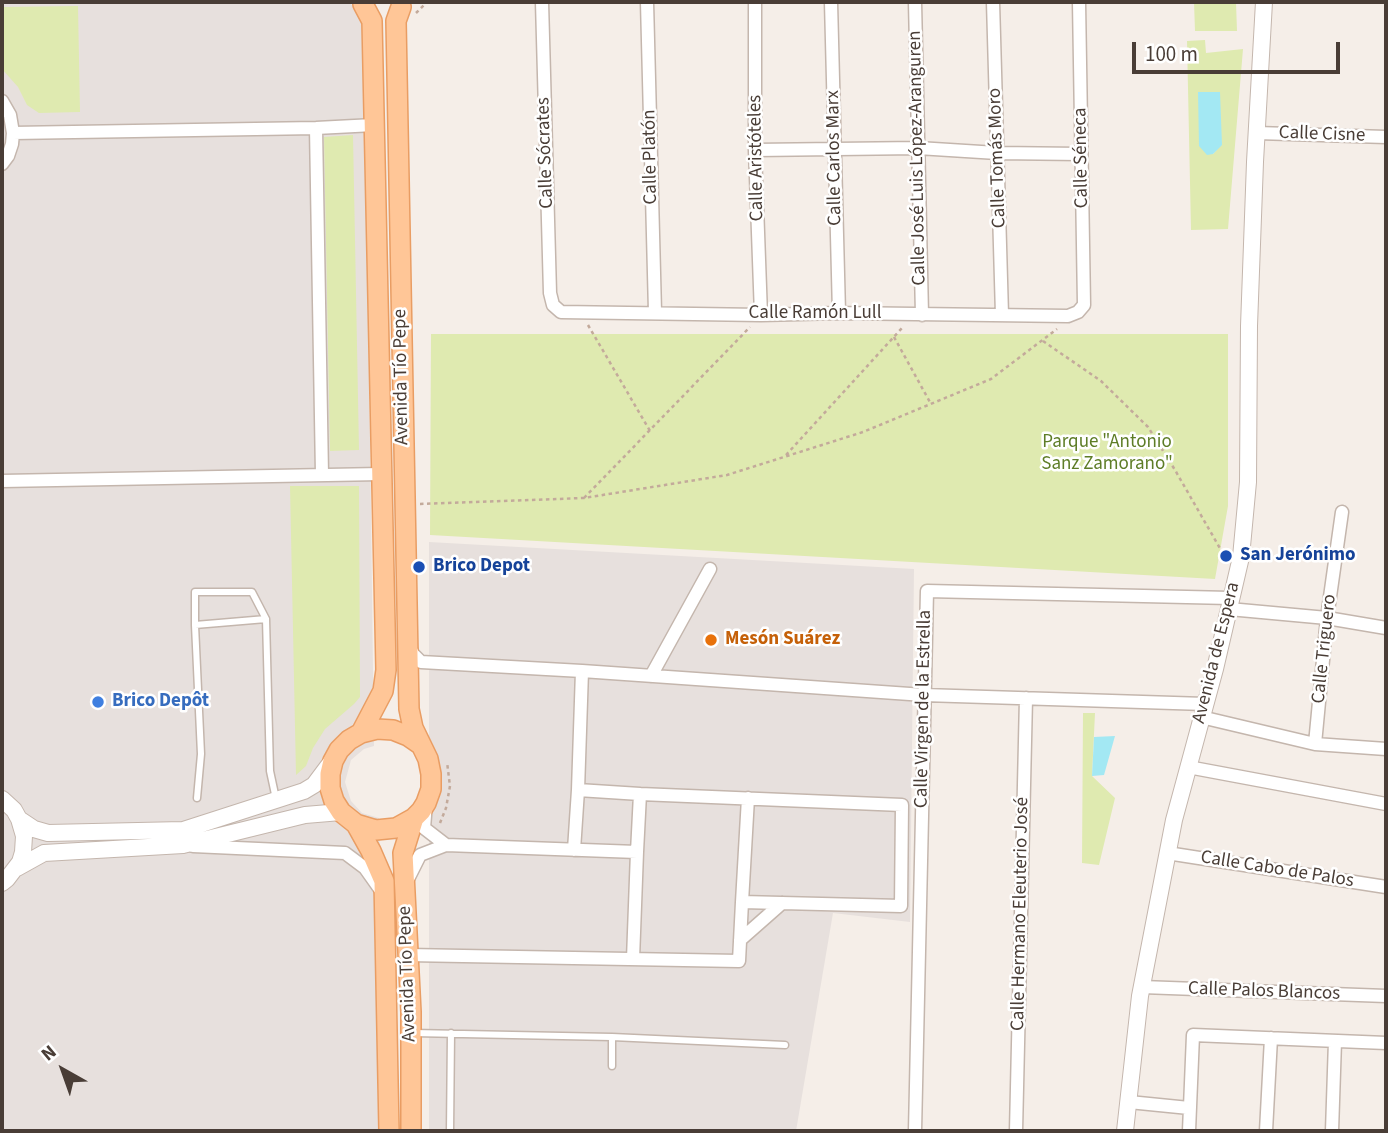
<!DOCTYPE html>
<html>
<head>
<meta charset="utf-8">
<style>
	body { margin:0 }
	#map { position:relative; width:1388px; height:1133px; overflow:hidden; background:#f5eee8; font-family:"Source Sans 3",sans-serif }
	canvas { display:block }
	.frame { position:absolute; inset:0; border:4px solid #493d36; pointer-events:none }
	.north { position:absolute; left:28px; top:1035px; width:70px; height:70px; -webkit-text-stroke:5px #fff; paint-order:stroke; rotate:320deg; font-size:19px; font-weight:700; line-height:28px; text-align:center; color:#493d36 }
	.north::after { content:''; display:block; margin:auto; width:24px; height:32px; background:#493d36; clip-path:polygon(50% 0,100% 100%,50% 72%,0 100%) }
	.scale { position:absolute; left:1132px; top:42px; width:208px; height:32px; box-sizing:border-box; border:4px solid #493d36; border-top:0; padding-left:9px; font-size:21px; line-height:24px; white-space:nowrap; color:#493d36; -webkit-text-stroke:5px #fff; paint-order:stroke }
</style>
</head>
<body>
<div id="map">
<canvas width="1388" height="1133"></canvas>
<div class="frame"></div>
<div class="north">N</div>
<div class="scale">100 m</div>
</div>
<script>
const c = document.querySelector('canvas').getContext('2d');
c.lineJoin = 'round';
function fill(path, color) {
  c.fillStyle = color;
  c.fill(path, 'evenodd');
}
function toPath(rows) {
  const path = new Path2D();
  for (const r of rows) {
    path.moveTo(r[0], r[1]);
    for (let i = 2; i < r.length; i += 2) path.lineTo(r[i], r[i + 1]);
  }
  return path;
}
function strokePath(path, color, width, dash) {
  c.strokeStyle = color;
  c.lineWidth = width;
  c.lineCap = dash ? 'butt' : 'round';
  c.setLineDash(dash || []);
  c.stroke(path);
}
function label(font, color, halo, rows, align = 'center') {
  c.font = font + ' "Source Sans 3",sans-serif';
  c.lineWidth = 5;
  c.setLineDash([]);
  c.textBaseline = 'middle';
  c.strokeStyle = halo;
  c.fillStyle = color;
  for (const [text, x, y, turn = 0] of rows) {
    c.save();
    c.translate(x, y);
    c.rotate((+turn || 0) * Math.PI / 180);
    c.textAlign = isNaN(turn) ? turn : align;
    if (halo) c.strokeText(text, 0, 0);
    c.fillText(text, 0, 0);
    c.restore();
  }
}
fill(toPath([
	[2,2,348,2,360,11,364,28,366,128,374,746,364,749,351,760,345,782,351,801,362,813,379,818,386,1131,2,1131],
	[429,542,914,569,910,922,833,913,796,1131,429,1131]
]), '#e7e0dd');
fill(toPath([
	[1194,2,1236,2,1237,31,1195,31],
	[78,6,80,112,39,113,27,105,18,87,2,69,2,7],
	[1205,40,1206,53,1243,49,1228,229,1191,230,1187,41],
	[1220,92,1218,148,1213,154,1198,93],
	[353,135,359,450,330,451,324,137],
	[431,334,1228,334,1228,506,1215,579,430,535],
	[290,486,359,486,360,697,354,704,325,729,313,748,306,766,296,775],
	[1083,713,1095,713,1092,776,1115,798,1099,865,1082,863]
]), '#dfeab0');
fill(toPath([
	[1198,92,1220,92,1222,145,1213,154,1207,155,1199,146],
	[1115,736,1104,775,1092,776,1094,737]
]), '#a3e8f3');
const service = toPath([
	[195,625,195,592,252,592,266,619],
	[197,798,201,754,195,625,266,619,270,771,276,799],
	[413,1033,612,1037,785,1045],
	[612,1066,612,1037],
	[450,1131,451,1033]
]);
const minor = toPath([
	[542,2,550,293,553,305,561,312,761,315,839,313,1068,316,1078,312,1084,305,1079,2],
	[647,2,655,312],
	[755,2,755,150,761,315],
	[831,2,839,313],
	[915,2,922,315],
	[993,2,1002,315],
	[2,101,10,115,13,133,12,144,8,156,2,164],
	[316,128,322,475],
	[13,133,316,128,374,125],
	[1257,133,1386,137],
	[755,150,918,148,997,153,1081,154],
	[2,481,381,474],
	[1229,609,1327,618,1386,628],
	[582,671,924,695,1205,704],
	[651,676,710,569],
	[1201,717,1315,744,1386,749],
	[1315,744,1327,618,1342,512],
	[1188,767,1386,804],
	[640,794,902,805,901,906,742,902,748,798],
	[426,804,424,828,446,845],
	[193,846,345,853,365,868,382,892],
	[574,850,578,790],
	[1167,853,1386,887],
	[406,883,420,855,446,845,637,852,640,794,578,790,582,671,421,662,413,654,409,645],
	[740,940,782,903],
	[408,955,739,961,742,902],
	[633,959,637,852],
	[1142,987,1386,996],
	[1129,1102,1189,1108],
	[915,1131,927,591,1230,598],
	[1016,1131,1026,698],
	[1189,1131,1193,1035,1386,1043],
	[1266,1131,1271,1038],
	[1332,1131,1335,1041]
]);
const tertiary = toPath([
	[2,799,14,810,19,819,24,836,23,852,20,862,7,879,2,883],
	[19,819,34,829,48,833,183,830,304,791,314,785,332,761],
	[17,868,44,853,183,845,305,815,341,812],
	[1125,1131,1140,996,1174,820,1215,669,1241,557,1248,482,1249,326,1255,162,1264,2]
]);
const primary = toPath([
	[401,7,396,21,409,709,413,728,428,759,431,774,431,789,426,803,421,811,414,818,396,828,376,830,356,824,341,812,334,801,330,788,330,774,333,761,339,750,349,740,361,733,377,729,393,730,408,736,421,745],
	[361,733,383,691,386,670,372,21,363,4],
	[356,824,371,851,384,881,389,1131],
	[411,1131,411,1012,403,853,414,818]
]);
strokePath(service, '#c4b6ad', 9);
strokePath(minor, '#c4b6ad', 15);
strokePath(tertiary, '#c4b6ad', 18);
strokePath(primary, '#e99d63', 22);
strokePath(toPath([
	[416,13,427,2],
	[588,325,650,431],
	[894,337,931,404],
	[1043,341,1101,381,1148,427,1175,470,1225,557],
	[786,455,902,328],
	[584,498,750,327],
	[420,504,584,498,727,475,863,432,991,379,1057,329],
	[440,823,446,808,450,786,447,762]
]), '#c3aa9b', 2.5, [3.5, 3.5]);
strokePath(service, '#fff', 6);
strokePath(minor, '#fff', 12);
strokePath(tertiary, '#fff', 16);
strokePath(primary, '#ffc697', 19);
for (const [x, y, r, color] of [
	[1226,556,7,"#1a4fb4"],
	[419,567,7,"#1a4fb4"],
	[711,640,7,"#e8710a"],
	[98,702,7,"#3f7fe0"]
]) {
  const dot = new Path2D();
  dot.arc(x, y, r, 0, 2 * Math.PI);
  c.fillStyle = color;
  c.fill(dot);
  strokePath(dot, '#fff', 2.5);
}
label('19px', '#493d36', '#fff', [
	["Calle Cisne",1322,135,2],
	["Calle Sócrates",546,153,-92],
	["Calle Platón",651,157,-91],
	["Calle Aristóteles",757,158,-91],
	["Calle Carlos Marx",835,158,-91],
	["Calle José Luis López-Aranguren",918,158,-91],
	["Calle Tomás Moro",998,158,-92],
	["Calle Séneca",1082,158,-91],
	["Calle Ramón Lull",815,314],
	["Avenida Tío Pepe",402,377,-91],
	["Calle Triguero",1325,649,-84],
	["Avenida de Espera",1217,653,-76],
	["Calle Virgen de la Estrella",924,709,-89],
	["Calle Cabo de Palos",1277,870,9],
	["Calle Hermano Eleuterio José",1021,914,-89],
	["Avenida Tío Pepe",408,974,-92],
	["Calle Palos Blancos",1264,992,2]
]);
label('19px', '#5e7d27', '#fff', [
	["Parque \"Antonio",1107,443],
	["Sanz Zamorano\"",1107,465]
]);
label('bold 19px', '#164399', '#fff', [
	["San Jerónimo",1240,556],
	["Brico Depot",433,567]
], 'left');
label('bold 19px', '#c56008', '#fff', [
	["Mesón Suárez",725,640]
], 'left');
label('bold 19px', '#366cbe', '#fff', [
	["Brico Depôt",112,702]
], 'left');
</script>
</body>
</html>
